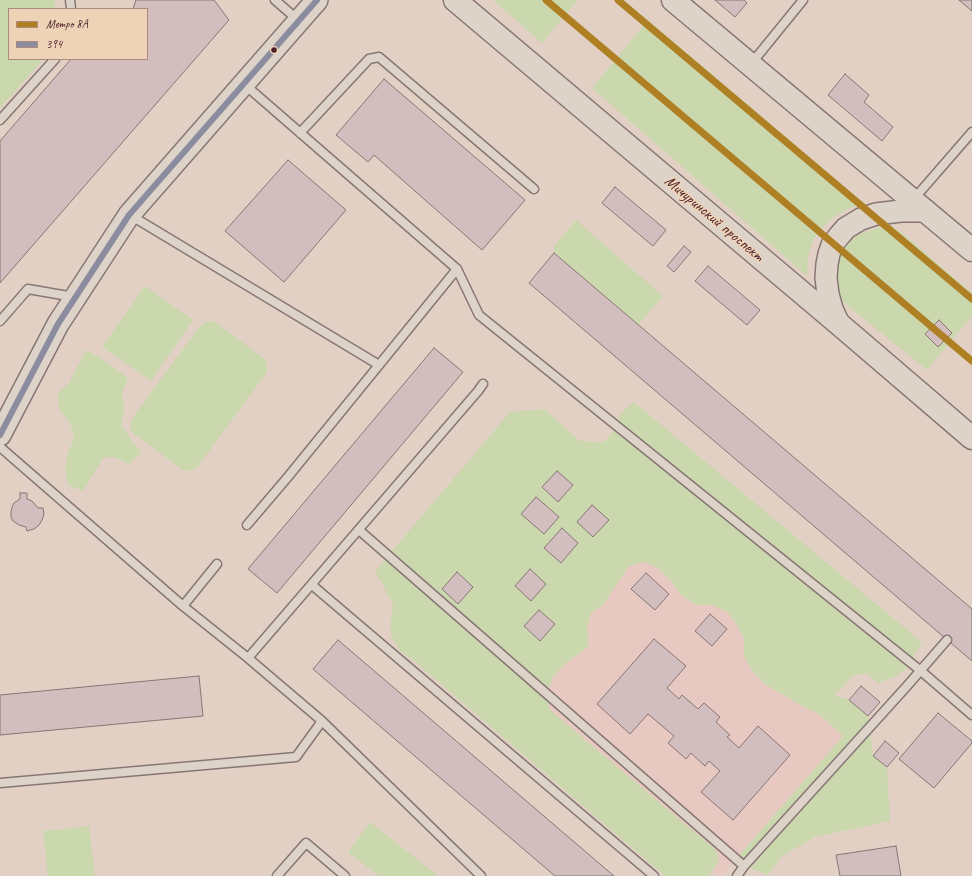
<!DOCTYPE html>
<html>
<head>
<meta charset="utf-8">
<style>
	body { margin:0 }
	#map { position:relative; width:972px; height:876px; overflow:hidden; background:#e2d0c5; font-family:Caveat,sans-serif }
	canvas { display:block }
	.legend { position:absolute; left:8px; top:8px; width:140px; height:52px; box-sizing:border-box; background:#efd3b6; border:1px solid #ad8b7e; margin:0; padding:5px 7px; list-style:none; font-size:12px; color:#4a1f2b }
	.legend li { display:flex; align-items:center; gap:8px; height:20px }
	.legend b { width:20px; border:1px solid #ad8b7e }
</style>
</head>
<body>
<div id="map">
<canvas width="972" height="876"></canvas>
<ul class="legend">
<li><b style="height:5px;background:#ae7f23"></b>Метро 8А</li>
<li><b style="height:5px;background:#8c8ca0"></b>394</li>
</ul>
</div>
<script>
const c = document.querySelector('canvas').getContext('2d');
c.lineJoin = 'round';
function fill(path, color) {
  c.fillStyle = color;
  c.fill(path, 'evenodd');
}
function toPath(rows) {
  const path = new Path2D();
  for (const r of rows) {
    path.moveTo(r[0], r[1]);
    for (let i = 2; i < r.length; i += 2) path.lineTo(r[i], r[i + 1]);
  }
  return path;
}
function strokePath(path, color, width, dash) {
  c.strokeStyle = color;
  c.lineWidth = width;
  c.lineCap = dash ? 'butt' : 'round';
  c.setLineDash(dash || []);
  c.stroke(path);
}
function label(font, color, halo, rows, align = 'center') {
  c.font = font + ' Caveat,sans-serif';
  c.lineWidth = 3;
  c.setLineDash([]);
  c.textBaseline = 'middle';
  c.strokeStyle = halo;
  c.fillStyle = color;
  for (const [text, x, y, turn = 0] of rows) {
    c.save();
    c.translate(x, y);
    c.rotate((+turn || 0) * Math.PI / 180);
    c.textAlign = isNaN(turn) ? turn : align;
    if (halo) c.strokeText(text, 0, 0);
    c.fillText(text, 0, 0);
    c.restore();
  }
}
fill(toPath([
	[523,426,830,694,843,736,721,876,718,876,385,585]
]), '#e8c9c1');
fill(toPath([
	[0,0,55,0,55,9,9,9,9,59,38,59,41,62,0,108],
	[493,0,578,0,542,43],
	[648,20,865,204,850,208,837,215,824,226,814,239,808,256,807,276,592,88],
	[576,220,663,296,638,325,554,253,554,246],
	[877,228,886,228,897,229,972,293,972,316,927,370,842,301,839,294,835,280,837,264,840,256,849,242,860,234],
	[145,286,193,320,151,381,102,347],
	[214,321,266,360,268,368,265,375,198,466,193,470,184,471,132,432,130,424,133,417,200,326,205,322],
	[86,350,101,358,128,378,122,393,124,409,121,425,141,453,129,464,114,457,104,457,83,491,68,485,65,469,68,453,74,438,70,423,60,411,57,394,69,383],
	[634,402,922,642,907,668,894,677,878,683,866,673,851,677,841,689,834,695,849,700,868,716,873,755,887,767,890,821,815,837,782,856,768,875,744,866,736,859,843,736,815,711,809,710,766,685,753,672,744,656,744,639,737,625,727,612,712,605,696,605,681,595,671,581,660,570,646,562,629,566,603,605,591,613,587,629,589,646,564,665,553,677,547,693,549,709,717,851,719,861,709,876,665,876,413,660,400,651,391,636,391,620,393,604,375,571,510,412,544,409,580,441,604,442,615,429,621,413],
	[370,822,436,874,435,876,379,876,348,852],
	[89,826,95,876,48,876,43,831]
]), '#cbd8ae');
const building = toPath([
	[136,0,214,0,229,20,0,283,0,141,71,59,147,59,147,9,133,9,136,0],
	[715,0,744,0,747,3,735,17,715,0],
	[959,0,972,0,972,11,959,0],
	[845,74,869,95,864,102,893,127,882,141,828,95,845,74],
	[384,79,525,200,482,250,374,155,368,162,336,135,384,79],
	[288,160,346,210,284,282,225,231,288,160],
	[615,187,666,230,653,246,602,203,615,187],
	[684,246,691,252,674,272,667,266,684,246],
	[554,253,972,609,972,661,529,283,554,253],
	[708,266,760,310,747,325,695,281,708,266],
	[939,320,952,333,938,347,925,334,939,320],
	[434,348,463,372,277,593,248,569,434,348],
	[557,471,573,485,558,502,542,487,557,471],
	[20,493,27,493,27,499,32,501,38,508,43,508,44,514,42,520,39,525,34,529,27,531,26,527,19,525,13,521,11,517,11,512,12,507,14,503,20,499,20,493],
	[536,497,559,517,544,534,521,514,536,497],
	[592,505,609,520,593,537,577,522,592,505],
	[562,528,578,543,561,563,544,548,562,528],
	[530,569,546,584,531,601,515,586,530,569],
	[457,572,473,587,458,604,442,589,457,572],
	[646,573,669,594,655,610,631,589,646,573],
	[539,610,555,624,540,641,524,626,539,610],
	[710,614,727,629,712,646,695,631,710,614],
	[654,639,686,666,667,688,679,699,682,695,698,709,704,703,720,717,716,722,730,735,727,737,739,748,758,726,790,755,733,820,701,792,720,771,709,761,705,766,691,753,686,759,668,743,674,736,648,714,630,734,597,704,654,639],
	[338,640,614,876,555,876,313,669,338,640],
	[199,676,203,716,0,735,0,695,199,676],
	[861,686,880,702,868,716,849,700,861,686],
	[938,713,972,741,972,743,934,788,899,759,938,713],
	[885,741,899,753,887,767,873,756,885,741],
	[896,846,901,876,840,876,836,855,896,846]
]);
fill(building, '#d2bebf');
strokePath(building, '#877674', 1);
const service = toPath([
	[70,0,71,9],
	[275,0,298,20],
	[751,64,803,0],
	[244,84,457,269,379,365],
	[0,120,55,59],
	[300,133,369,59,379,57,534,189],
	[913,200,972,132],
	[130,215,379,365,287,478,247,525],
	[457,269,479,315,921,671,972,715],
	[0,321,28,289,74,297],
	[0,447,183,606,248,658,322,721,481,876],
	[359,530,744,866],
	[312,585,654,876],
	[183,606,217,564],
	[248,658,478,391,483,384],
	[0,783,296,757,322,721],
	[277,876,306,843,345,876],
	[737,876,744,866,907,686,947,640]
]);
const tertiary = toPath([
	[839,324,832,309,828,294,826,278,827,264,829,254,832,245,839,236,846,228,861,219,876,214,901,211,926,211],
	[0,435,58,324,129,215,317,0]
]);
const primary = toPath([
	[455,0,839,324,972,438],
	[673,0,972,250]
]);
strokePath(service, '#877674', 11);
strokePath(tertiary, '#877674', 24);
strokePath(primary, '#877674', 25);
strokePath(service, '#ddd3c8', 8);
strokePath(tertiary, '#ddd3c8', 21);
strokePath(primary, '#ddd3c8', 22);
strokePath(toPath([
	[0,435,58,324,129,215,317,0]
]), '#8c8ca0', 6);
strokePath(toPath([
	[546,0,972,361],
	[618,0,972,299]
]), '#ae7f23', 7);
for (const [x, y, r, color] of [
	[274,50,3.5,"#4a1f2b"]
]) {
  const dot = new Path2D();
  dot.arc(x, y, r, 0, 2 * Math.PI);
  c.fillStyle = color;
  c.fill(dot);
  strokePath(dot, '#efd3b6', 1.5);
}
label('16px', '#4a1f2b', '#efd3b6', [
	["Мичуринский проспект",714,219,40]
]);
</script>
</body>
</html>
